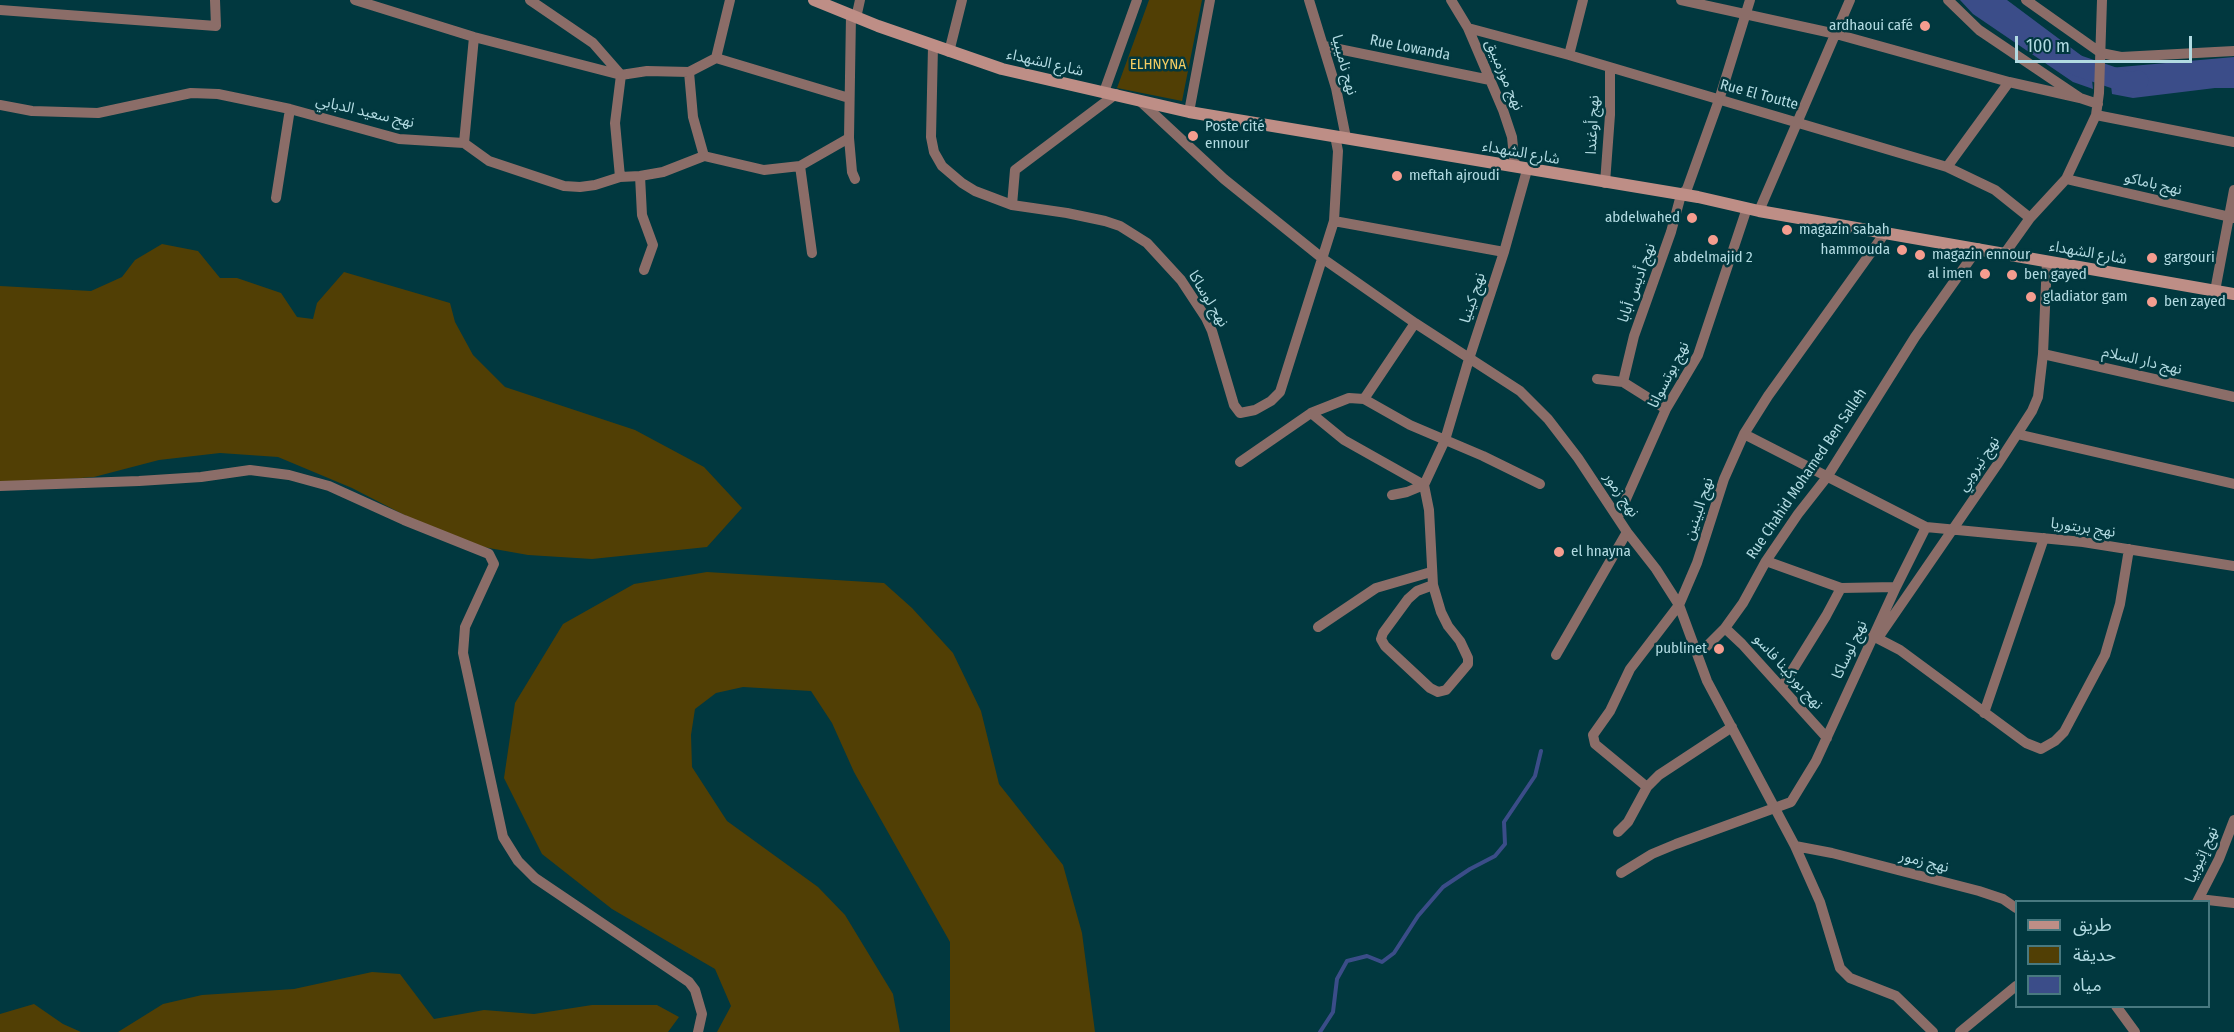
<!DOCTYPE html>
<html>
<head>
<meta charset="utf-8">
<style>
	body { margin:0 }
	#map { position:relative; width:2234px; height:1032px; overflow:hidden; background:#01383f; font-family:"Fira Sans Condensed","Noto Sans Arabic",sans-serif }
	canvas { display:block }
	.legend { position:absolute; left:2015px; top:900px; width:195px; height:108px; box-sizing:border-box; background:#01383f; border:2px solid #487980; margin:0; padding:8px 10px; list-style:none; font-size:18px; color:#b2dbe2 }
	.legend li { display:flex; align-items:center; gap:12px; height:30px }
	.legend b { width:30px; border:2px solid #487980 }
	.scale { position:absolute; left:2015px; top:36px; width:177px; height:27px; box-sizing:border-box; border:3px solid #b2dbe2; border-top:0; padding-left:8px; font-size:18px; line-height:21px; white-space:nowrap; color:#b2dbe2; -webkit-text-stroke:4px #01383f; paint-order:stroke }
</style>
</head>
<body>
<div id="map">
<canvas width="2234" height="1032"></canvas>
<ul class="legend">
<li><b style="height:8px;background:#be8e86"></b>طريق</li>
<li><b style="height:16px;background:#513f05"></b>حديقة</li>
<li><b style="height:16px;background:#3b4d89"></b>مياه</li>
</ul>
<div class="scale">100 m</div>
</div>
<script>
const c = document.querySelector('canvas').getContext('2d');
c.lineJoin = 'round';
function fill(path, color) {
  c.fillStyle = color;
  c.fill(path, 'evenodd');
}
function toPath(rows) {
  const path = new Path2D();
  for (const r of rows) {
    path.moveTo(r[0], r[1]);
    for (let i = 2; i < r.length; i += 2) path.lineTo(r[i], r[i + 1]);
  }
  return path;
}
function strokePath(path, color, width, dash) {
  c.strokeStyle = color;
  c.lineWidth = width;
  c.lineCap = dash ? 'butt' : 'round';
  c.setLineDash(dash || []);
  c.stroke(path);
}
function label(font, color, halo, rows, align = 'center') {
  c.font = font + ' "Fira Sans Condensed","Noto Sans Arabic",sans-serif';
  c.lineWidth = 5;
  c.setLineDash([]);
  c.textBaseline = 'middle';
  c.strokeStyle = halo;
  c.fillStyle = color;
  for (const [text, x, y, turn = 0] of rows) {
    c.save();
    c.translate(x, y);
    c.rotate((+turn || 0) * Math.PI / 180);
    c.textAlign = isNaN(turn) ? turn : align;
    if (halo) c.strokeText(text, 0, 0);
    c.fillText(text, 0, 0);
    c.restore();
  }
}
fill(toPath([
	[1149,0,1202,0,1182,101,1117,88],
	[162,244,198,251,220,278,237,278,281,293,297,317,313,319,317,303,344,272,450,303,455,322,473,355,505,387,635,430,704,467,742,508,707,547,592,559,528,555,472,545,414,520,352,488,278,457,220,453,159,460,94,477,0,484,0,286,91,291,122,277,135,260],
	[707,572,884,583,912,608,953,653,981,711,999,784,1063,865,1082,933,1095,1032,950,1032,950,942,854,772,832,723,811,691,743,687,716,693,695,709,691,735,692,767,727,821,818,887,845,915,893,994,900,1032,717,1032,731,1006,715,969,612,909,542,854,504,778,515,703,563,624,634,584],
	[372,972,400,974,434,1019,484,1010,534,1014,592,1005,657,1005,679,1017,668,1032,118,1032,163,1004,202,995,294,989],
	[34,1004,63,1024,81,1032,0,1032,0,1014]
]), '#513f05');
fill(toPath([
	[1960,0,2007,0,2090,62,2093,89,2073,82,1973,14],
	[2234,57,2234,88,2215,88,2133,98,2112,94,2109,68]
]), '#3b4d89');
strokePath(toPath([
	[1320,1032,1333,1012,1337,979,1347,961,1367,956,1382,962,1394,953,1418,916,1443,887,1470,869,1495,856,1505,844,1504,822,1535,776,1541,751]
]), '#3b4d89', 4);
strokePath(toPath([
	[2066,58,2076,65,2129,83,2138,81]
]), '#3b4d89', 21);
strokePath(toPath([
	[355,0,474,37,621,75,647,71,689,72,716,58,849,98],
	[530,0,593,43,621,75,615,123,620,177],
	[1309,0,1336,88,1346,138],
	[1451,0,1468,28,1503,110,1512,137,1515,167],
	[1681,0,1836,34,2009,82,2080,98],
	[1948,0,1979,30,2080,98,2098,104],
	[2026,0,2101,53,2121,57,2234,51],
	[0,10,216,26,215,0],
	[851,15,849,138,852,172,855,179],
	[856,18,860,0],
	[1468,28,1569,55,1947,167,1995,190,2030,218],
	[933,46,931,137,934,152,942,166,962,183,975,191,1012,205,1067,213,1105,221,1120,226,1147,243,1181,280,1206,318,1212,331,1234,405,1240,413,1255,410,1271,401,1280,392,1334,221,1338,151,1335,136],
	[1324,46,1490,80],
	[949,52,962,0],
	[1569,55,1583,0],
	[716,58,730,0],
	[689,72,693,117,704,156],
	[1104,92,1137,0],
	[1139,100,1224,179,1322,258,1415,323,1520,391,1548,419,1578,458,1627,532,1656,569,1679,605,1707,681,1795,846,1832,853,1979,891,2003,899,2016,908],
	[0,105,32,111,98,113,191,93,218,94,290,109,399,139,464,143,489,161,564,186,580,187,595,185,620,177,640,176,663,172,704,156,764,170,800,166,849,138],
	[1189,112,1210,0],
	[2096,115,2234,142],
	[464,143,474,37],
	[800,166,812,253],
	[1947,167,2009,82],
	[640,176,642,215,653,245,644,270],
	[2066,179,2234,218],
	[1605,183,1610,115,1610,68],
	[276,198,290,109],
	[1012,205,1015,170,1116,94],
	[1759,211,1850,0],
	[1334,221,1504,252,1469,359,1445,440,1424,485,1407,492,1392,495],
	[1504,252,1527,170],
	[2005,253,2030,218,2066,179,2096,115,2099,93,2102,0],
	[2215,291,2234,190],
	[2043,354,2234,397],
	[1597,379,1623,382,1666,409],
	[1623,382,1634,336,1671,232,1681,195,1687,189,1719,100,1750,0],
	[1364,399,1410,425,1483,456,1540,484],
	[1311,413,1344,440,1424,485,1429,510,1433,585,1441,612,1448,626,1460,641,1468,658,1468,664,1446,690,1438,692,1430,688,1385,646,1381,639,1383,633,1408,599,1417,591,1433,585],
	[1744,434,1926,527,2083,542,2234,566],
	[2017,434,2234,484],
	[1240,462,1311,413,1349,398,1364,399,1415,323],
	[0,486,139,481,201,477,250,470,289,475,329,486,404,520,489,554,494,564,465,627,463,653,503,837,518,861,535,878,689,982,695,990,702,1014,698,1032],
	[1618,517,1666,409,1698,355,1747,208],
	[1766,561,1841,588,1896,587],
	[1318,627,1376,588,1431,572],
	[1725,628,1742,644,1827,738],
	[1873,636,1900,650,2026,743,2041,749,2055,741,2064,732,2105,655,2120,604,2129,549],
	[1878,638,1997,465,2032,411,2038,397,2043,354,2047,261],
	[1697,650,1704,649,1725,628,1743,603,1766,561,1798,514,1827,477,1915,337,1978,248],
	[1556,655,1627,532],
	[1782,687,1826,616,1841,588],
	[1984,713,2044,538],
	[1647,787,1595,744,1593,735,1610,711,1630,669,1679,605,1697,563,1724,479,1744,434,1768,396,1885,233],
	[1618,832,1628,822,1647,787,1659,775,1732,727],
	[1795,846,1820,902,1840,968,1850,978,1896,996,1933,1032],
	[1621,873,1652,854,1676,844,1791,802,1816,761,1896,587,1926,527],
	[2199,899,2234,903],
	[2197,902,2219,859,2234,820],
	[2116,1006,2135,1032],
	[1960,1032,2016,986]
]), '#8b6d68', 10);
strokePath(toPath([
	[814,0,878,26,1002,69,1189,112,1698,197,1759,211,2234,294]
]), '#be8e86', 12);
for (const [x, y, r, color] of [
	[1925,26,6,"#f59d8f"],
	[1193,136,6,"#f59d8f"],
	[1397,176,6,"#f59d8f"],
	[1692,218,6,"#f59d8f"],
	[1787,230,6,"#f59d8f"],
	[1713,240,6,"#f59d8f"],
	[1902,250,6,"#f59d8f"],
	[1920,255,6,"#f59d8f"],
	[2152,258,6,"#f59d8f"],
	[1985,274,6,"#f59d8f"],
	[2012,275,6,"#f59d8f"],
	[2031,297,6,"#f59d8f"],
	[2152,302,6,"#f59d8f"],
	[1559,552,6,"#f59d8f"],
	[1719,649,6,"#f59d8f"]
]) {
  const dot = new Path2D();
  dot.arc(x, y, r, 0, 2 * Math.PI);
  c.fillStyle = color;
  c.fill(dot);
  strokePath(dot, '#01383f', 2);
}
label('15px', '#b2dbe2', '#01383f', [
	["ardhaoui café",1913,26,"right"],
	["Poste cité",1205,127],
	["ennour",1205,144],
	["meftah ajroudi",1409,176],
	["abdelwahed",1680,218,"right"],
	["magazin sabah",1799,230],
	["hammouda",1890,250,"right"],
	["magazin ennour",1932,255],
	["abdelmajid 2",1713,258,"center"],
	["gargouri",2164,258],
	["al imen",1973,274,"right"],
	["ben gayed",2024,275],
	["gladiator gam",2043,297],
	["ben zayed",2164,302],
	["el hnayna",1571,552],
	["publinet",1707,649,"right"]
], 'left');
label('15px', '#b2dbe2', '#01383f', [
	["Rue Lowanda",1410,48,11],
	["شارع الشهداء",1045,63,13],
	["نهج ناميبيا",1344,65,75],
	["نهج موزمبيق",1504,75,67],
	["Rue El Toutte",1759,95,15],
	["نهج سعيد الدبابي",365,112,13],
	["نهج أوغندا",1593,125,-87],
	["شارع الشهداء",1521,153,10],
	["نهج باماكو",2153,184,13],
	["شارع الشهداء",2088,253,10],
	["نهج أديس أبابا",1637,283,-70],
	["نهج كينيا",1473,298,-72],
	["نهج لوساكا",1208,299,59],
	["نهج دار السلام",2142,361,13],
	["نهج بوتسوانا",1669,375,-63],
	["نهج نيروبي",1979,464,-56],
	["Rue Chahid Mohamed Ben Salleh",1807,474,-56],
	["نهج زمور",1621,495,56],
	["نهج البينين",1699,509,-72],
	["نهج بريتوريا",2083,528,8],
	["نهج لوساكا",1850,650,-65],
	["نهج بوركينا فاسو",1788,672,48],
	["نهج إثيوبيا",2202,855,-66],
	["نهج زمور",1924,862,14]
]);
label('15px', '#f2cc62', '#01383f', [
	["ELHNYNA",1158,65]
]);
</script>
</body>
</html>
